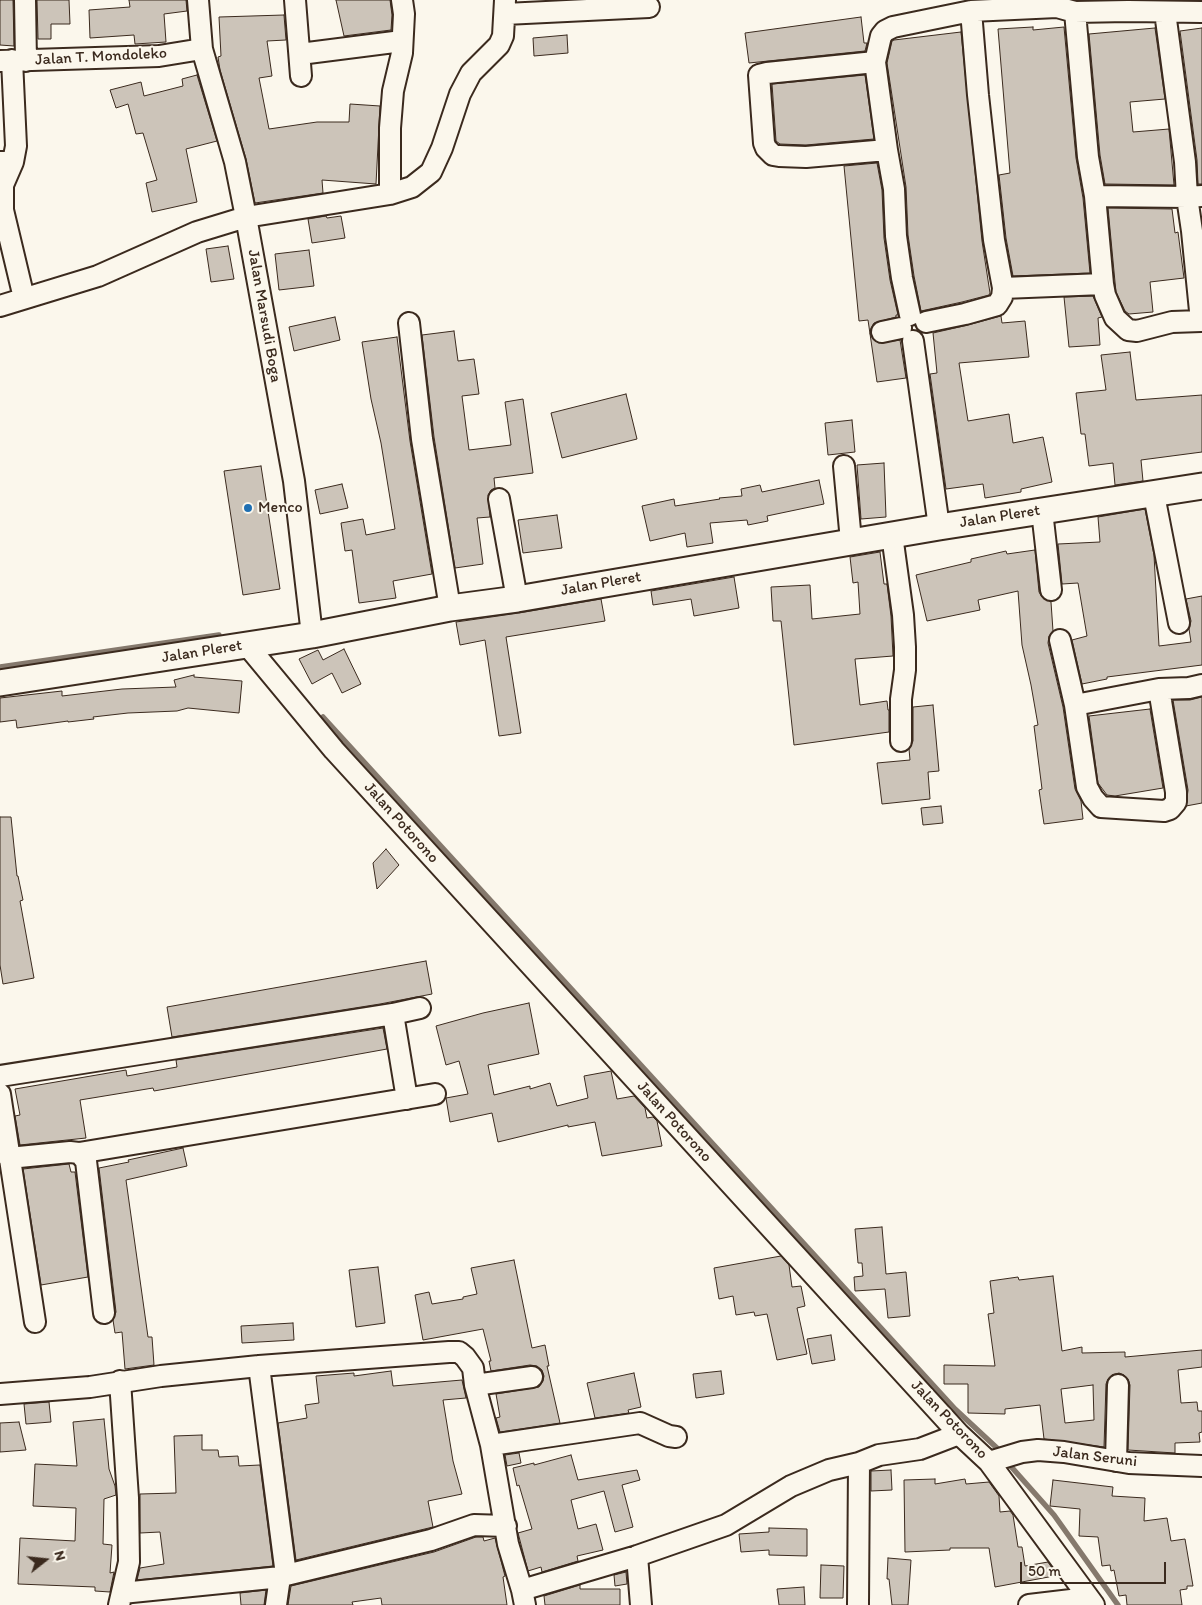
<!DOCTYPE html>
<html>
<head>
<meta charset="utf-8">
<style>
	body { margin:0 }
	#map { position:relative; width:1202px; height:1605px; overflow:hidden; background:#fbf7ec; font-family:Itim,sans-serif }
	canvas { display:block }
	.north { position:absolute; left:20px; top:1535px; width:50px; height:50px; -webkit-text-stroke:4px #fbf7ec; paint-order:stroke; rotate:74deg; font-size:14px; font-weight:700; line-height:20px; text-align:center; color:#3b2a1e }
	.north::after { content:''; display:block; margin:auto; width:18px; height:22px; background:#3b2a1e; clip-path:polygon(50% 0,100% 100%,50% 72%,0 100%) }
	.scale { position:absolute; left:1020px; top:1562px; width:146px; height:22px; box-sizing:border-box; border:2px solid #3b2a1e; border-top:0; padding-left:6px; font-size:15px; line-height:18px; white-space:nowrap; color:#3b2a1e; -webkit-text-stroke:4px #fbf7ec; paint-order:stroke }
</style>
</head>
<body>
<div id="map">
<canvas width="1202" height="1605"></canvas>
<div class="north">N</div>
<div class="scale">50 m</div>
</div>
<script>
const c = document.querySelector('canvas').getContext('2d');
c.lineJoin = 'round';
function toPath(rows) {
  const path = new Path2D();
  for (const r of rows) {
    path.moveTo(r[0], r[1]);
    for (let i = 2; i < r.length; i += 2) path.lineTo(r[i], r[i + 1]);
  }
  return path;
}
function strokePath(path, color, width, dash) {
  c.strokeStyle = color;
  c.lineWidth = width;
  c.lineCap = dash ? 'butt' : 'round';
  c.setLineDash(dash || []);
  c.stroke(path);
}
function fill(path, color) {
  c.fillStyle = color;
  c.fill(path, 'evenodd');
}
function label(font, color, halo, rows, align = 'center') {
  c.font = font + ' Itim,sans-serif';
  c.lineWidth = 4;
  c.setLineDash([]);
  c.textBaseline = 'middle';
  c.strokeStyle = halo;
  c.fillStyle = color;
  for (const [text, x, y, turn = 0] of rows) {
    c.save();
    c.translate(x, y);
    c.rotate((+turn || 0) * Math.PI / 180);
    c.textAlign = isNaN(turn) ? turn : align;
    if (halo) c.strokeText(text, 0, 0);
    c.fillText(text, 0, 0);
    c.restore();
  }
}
strokePath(toPath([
	[0,667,219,635],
	[323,717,955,1409,998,1449],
	[1007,1462,1054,1515,1118,1605]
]), '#85796d', 5.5);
const building = toPath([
	[0,0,13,0,14,46,0,45,0,0],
	[37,0,69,0,70,24,51,24,51,39,38,39,37,0],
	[129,0,186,0,187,11,164,14,166,42,135,44,134,35,90,38,89,10,130,7,129,0],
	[336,0,390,0,392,15,391,30,344,36,336,0],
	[284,15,286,40,267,41,272,76,259,78,269,129,317,122,349,122,350,104,380,106,376,184,322,180,323,193,255,203,246,159,220,70,218,57,221,56,219,17,284,15],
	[861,17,864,43,867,43,865,51,749,63,745,33,861,17],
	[1033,27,1033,30,1064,27,1076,158,1083,198,1090,273,1013,276,1006,238,999,175,1010,173,998,29,1033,27],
	[1155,28,1165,99,1130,102,1133,132,1169,129,1174,185,1105,184,1100,155,1089,34,1155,28],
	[1202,28,1202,184,1198,184,1197,160,1180,31,1202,28],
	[961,32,982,241,990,293,989,295,962,302,921,311,914,276,908,235,906,187,887,63,892,41,894,40,961,32],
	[567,35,568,53,534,56,533,38,567,35],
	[197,75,217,141,186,149,197,202,152,212,146,183,157,180,143,133,136,134,128,104,116,108,110,90,141,82,144,96,183,86,182,79,197,75],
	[865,75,874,139,806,145,780,144,776,141,772,84,865,75],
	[877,163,882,190,884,238,890,280,898,315,896,315,896,317,874,323,871,328,870,334,874,340,879,343,900,340,906,378,877,382,868,320,859,321,844,166,877,163],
	[1108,208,1172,209,1175,233,1178,232,1184,278,1150,282,1153,312,1129,314,1125,311,1116,292,1115,282,1108,208],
	[326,216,327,218,341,216,345,238,312,243,308,219,326,216],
	[228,246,234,279,211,282,206,249,228,246],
	[309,250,314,286,279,290,275,254,309,250],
	[1093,296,1102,317,1098,318,1100,345,1069,347,1064,297,1093,296],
	[1001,316,1002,323,1025,321,1029,357,959,363,968,421,1009,414,1013,443,1043,437,1052,482,1021,489,1021,492,985,498,983,484,946,489,930,374,937,373,933,333,968,325,1001,316],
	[335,317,340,340,294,351,289,327,335,317],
	[454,331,458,361,474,359,479,394,462,396,469,450,511,445,505,402,523,399,533,473,494,478,495,488,491,490,488,495,490,517,477,518,483,564,455,568,434,437,422,335,454,331],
	[397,337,410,441,432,574,393,581,396,598,359,603,352,550,345,551,341,523,363,519,366,535,395,529,381,443,371,399,362,342,397,337],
	[1130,352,1136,400,1202,395,1202,452,1141,460,1143,481,1115,485,1113,463,1089,466,1085,434,1081,434,1076,393,1106,390,1101,355,1130,352],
	[626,394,637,439,562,458,551,413,626,394],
	[852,420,855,452,828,455,825,423,852,420],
	[884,463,886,517,861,519,857,465,884,463],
	[261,466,280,589,243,595,224,471,261,466],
	[819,480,824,504,767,516,768,521,748,525,747,520,710,523,713,543,687,547,685,533,650,541,642,506,674,499,675,506,720,499,719,498,742,496,741,489,760,485,762,492,819,480],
	[342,484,348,508,320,514,315,490,342,484],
	[1145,509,1154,555,1159,646,1191,642,1189,629,1191,621,1186,599,1202,596,1202,665,1107,677,1107,679,1082,684,1072,640,1087,636,1078,583,1062,584,1058,544,1100,542,1098,517,1145,509],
	[557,515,562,548,523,553,518,520,557,515],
	[1035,550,1039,592,1042,597,1051,602,1053,631,1049,636,1048,643,1063,707,1075,789,1081,801,1083,819,1044,824,1039,790,1042,789,1034,726,1038,725,1031,685,1022,645,1018,591,978,600,980,610,927,621,916,575,971,562,971,559,1006,551,1007,554,1035,550],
	[880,552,884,584,887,584,891,616,893,656,855,659,860,705,887,701,888,710,889,710,889,732,794,745,781,621,773,621,771,587,810,585,812,619,860,614,858,582,853,583,850,557,880,552],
	[734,577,739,608,694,616,691,599,653,605,651,591,734,577],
	[601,599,605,621,506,637,521,733,499,736,485,640,460,645,456,622,519,613,601,599],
	[344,649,361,684,342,693,332,673,312,684,299,659,318,650,323,660,344,649],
	[194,675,194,677,242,681,239,713,188,708,177,711,128,713,93,717,94,719,68,722,68,721,17,728,16,720,0,722,0,698,62,691,62,696,122,689,176,687,174,680,194,675],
	[1202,697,1202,803,1186,806,1188,790,1173,700,1190,700,1202,697],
	[933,705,939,771,928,772,930,799,882,804,877,763,910,760,909,749,913,741,913,707,933,705],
	[1150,709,1163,788,1115,796,1107,795,1098,783,1089,716,1150,709],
	[941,806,943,823,923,825,921,808,941,806],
	[0,817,11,817,17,876,18,876,23,900,20,901,34,978,3,984,0,965,0,817],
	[386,849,399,865,377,889,373,863,386,849],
	[426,961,432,994,380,1004,172,1037,167,1007,426,961],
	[529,1003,539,1054,488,1065,494,1095,530,1086,530,1089,550,1083,557,1106,588,1098,584,1076,611,1071,617,1099,634,1096,645,1108,647,1118,653,1117,657,1121,662,1146,602,1156,595,1122,568,1127,568,1125,498,1142,492,1113,450,1122,446,1098,468,1094,459,1061,446,1065,436,1026,483,1013,529,1003],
	[383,1028,387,1049,154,1091,153,1088,80,1100,86,1138,20,1145,15,1116,20,1115,15,1089,126,1070,127,1076,177,1067,176,1060,383,1028],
	[183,1148,187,1166,126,1180,148,1337,152,1337,154,1365,125,1369,122,1332,115,1333,113,1320,116,1312,99,1168,129,1162,128,1160,183,1148],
	[69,1164,71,1172,75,1172,88,1277,41,1285,23,1169,69,1164],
	[882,1227,886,1274,906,1272,910,1316,888,1318,885,1289,855,1291,854,1277,863,1276,862,1263,858,1263,855,1229,882,1227],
	[781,1256,789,1265,792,1287,801,1286,805,1306,797,1308,807,1354,777,1360,767,1314,755,1316,754,1312,736,1315,733,1296,719,1299,714,1268,781,1256],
	[514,1260,532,1348,545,1345,549,1366,547,1366,560,1423,500,1432,496,1418,500,1417,496,1394,539,1387,543,1381,544,1376,542,1370,537,1366,530,1365,491,1371,489,1361,491,1361,483,1329,423,1340,415,1295,429,1292,432,1304,463,1299,463,1297,477,1294,471,1268,514,1260],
	[378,1267,385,1323,356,1327,349,1270,378,1267],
	[1053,1276,1062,1351,1082,1347,1082,1353,1125,1352,1125,1357,1202,1350,1202,1367,1178,1370,1181,1403,1197,1402,1198,1411,1202,1411,1202,1432,1199,1433,1200,1442,1175,1443,1175,1453,1128,1450,1130,1385,1128,1379,1124,1375,1119,1373,1112,1375,1108,1379,1106,1384,1104,1447,1044,1439,1040,1405,1005,1409,1005,1414,968,1413,968,1384,944,1384,944,1365,995,1366,988,1314,994,1313,990,1281,1018,1277,1019,1280,1053,1276],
	[1093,1385,1094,1420,1065,1423,1061,1389,1093,1385],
	[293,1323,294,1340,242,1343,241,1326,293,1323],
	[831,1335,835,1360,812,1364,807,1339,831,1335],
	[391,1371,393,1386,462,1380,466,1398,443,1400,453,1461,462,1494,428,1501,433,1527,296,1560,278,1423,307,1418,305,1405,319,1403,316,1376,354,1373,354,1376,391,1371],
	[721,1371,724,1394,696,1398,693,1374,721,1371],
	[634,1373,641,1407,628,1410,629,1413,595,1418,587,1383,634,1373],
	[49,1402,51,1422,26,1424,24,1404,49,1402],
	[104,1419,109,1469,115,1486,116,1495,104,1499,103,1544,112,1545,110,1573,114,1572,110,1592,95,1591,95,1587,18,1584,20,1538,75,1541,76,1508,33,1506,35,1464,77,1466,73,1422,104,1419],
	[19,1422,26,1450,0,1452,0,1423,19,1422],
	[202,1435,202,1450,218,1450,219,1457,238,1456,239,1466,260,1465,273,1566,137,1580,140,1568,164,1564,160,1532,140,1533,140,1494,176,1493,174,1436,202,1435],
	[519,1453,521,1463,507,1466,505,1455,519,1453],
	[571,1455,578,1480,637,1470,640,1480,622,1485,633,1527,615,1532,604,1491,571,1500,578,1529,596,1524,603,1550,577,1556,578,1561,542,1572,541,1567,528,1571,518,1533,532,1529,519,1485,517,1486,513,1468,534,1463,534,1465,571,1455],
	[891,1470,892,1490,871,1491,871,1471,891,1470],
	[935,1479,935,1484,965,1479,966,1484,989,1482,999,1496,1000,1512,1010,1511,1013,1515,1018,1547,1022,1547,1025,1566,1048,1562,1052,1568,1054,1576,995,1587,989,1548,950,1548,950,1550,905,1552,904,1480,935,1479],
	[1053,1480,1113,1487,1112,1496,1145,1498,1144,1521,1167,1518,1171,1541,1185,1539,1193,1586,1187,1586,1187,1589,1180,1590,1182,1605,1127,1605,1126,1595,1119,1596,1114,1570,1111,1571,1110,1565,1102,1566,1098,1537,1079,1536,1080,1509,1050,1506,1053,1480],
	[769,1528,807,1529,807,1556,769,1555,769,1550,741,1552,739,1534,769,1532,769,1528],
	[476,1537,483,1537,484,1541,495,1538,505,1576,503,1577,507,1605,382,1605,381,1598,352,1602,353,1605,288,1605,291,1586,434,1552,476,1537],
	[888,1558,911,1560,908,1605,892,1605,889,1579,887,1579,888,1558],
	[821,1565,844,1566,843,1598,820,1598,821,1565],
	[626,1572,627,1584,615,1586,614,1575,626,1572],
	[580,1585,580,1589,620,1589,620,1605,545,1605,544,1596,580,1585],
	[804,1587,805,1605,779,1605,777,1589,804,1587],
	[266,1590,264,1605,241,1605,240,1593,266,1590]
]);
fill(building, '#ccc4b9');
strokePath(building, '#3b2a1e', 1);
const minor = toPath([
	[25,0,26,61],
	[198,0,202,49,235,162,246,217,294,481,312,635],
	[295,0,301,76],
	[971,11,1057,7,1075,12,1088,157,1095,196,1103,284,1003,288],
	[1075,12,1128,11,1202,12],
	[505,14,649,7],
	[300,54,402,41],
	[0,61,159,56,202,49],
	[875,62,881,36,885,31,893,27,971,11,978,95,994,240,1003,288,1002,297,997,305,965,314,926,322],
	[887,150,875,62,767,73,759,75,764,143,766,148,773,155,779,156,806,157,887,150,894,189,896,236,902,278,910,315],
	[0,162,13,162,16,146,12,60],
	[13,162,3,185,3,210,24,298],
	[390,194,390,128,393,91,402,53,404,14,402,0],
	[1095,196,1187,197,1202,196],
	[1103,284,1105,295,1115,318,1128,330,1137,331,1172,322,1201,321,1192,231,1187,197,1185,162,1165,12],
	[0,306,98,276,197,232,246,217,390,194,412,187,431,172,442,148,460,94,471,73,499,45,503,36,505,0],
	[409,323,422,439,450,608],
	[882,332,901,328],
	[913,341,939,527],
	[844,466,851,541],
	[1154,495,1179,623],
	[499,499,517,599],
	[1042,511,1051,590],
	[892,535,903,615,905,647,905,670,901,699,901,741],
	[1060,640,1075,705,1159,689,1189,688,1202,685],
	[247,645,334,750,959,1434,989,1462,1094,1605],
	[1075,705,1087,787,1093,798,1101,807,1164,811,1170,809,1176,802,1176,792,1159,689],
	[393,1014,407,1099],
	[0,1076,393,1014,420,1008],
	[0,1094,35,1322],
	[79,1153,435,1094],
	[9,1158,70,1152,79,1153,86,1161,104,1313],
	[259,1366,286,1575],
	[475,1385,532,1377],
	[0,1394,90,1387,161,1376,259,1366,449,1352,459,1352,465,1357,473,1368,475,1385,491,1445,508,1544,522,1590,525,1605],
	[491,1445,640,1423,669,1436,676,1437],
	[1116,1461,1118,1385],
	[989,1462,1022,1452,1038,1450,1064,1452,1129,1463,1202,1466],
	[637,1556,641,1605],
	[522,1590,637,1556,726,1525,791,1486,829,1470,859,1463,879,1455,920,1449,959,1434],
	[122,1593,281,1577],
	[119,1605,129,1562,128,1498,120,1381],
	[276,1605,279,1584,281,1577,286,1575,431,1540,474,1525,506,1526],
	[858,1605,859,1463],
	[1029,1605,1088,1598]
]);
const major = toPath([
	[0,683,312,635,450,608,517,599,939,527,1202,486]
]);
strokePath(minor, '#3b2a1e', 24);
strokePath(major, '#3b2a1e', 29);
strokePath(minor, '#fbf7ec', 20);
strokePath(major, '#fbf7ec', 25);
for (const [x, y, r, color] of [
	[248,508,5,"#1f6fb2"]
]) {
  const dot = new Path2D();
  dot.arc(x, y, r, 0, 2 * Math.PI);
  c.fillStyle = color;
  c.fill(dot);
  strokePath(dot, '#fbf7ec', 2);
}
label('16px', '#3b2a1e', '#fbf7ec', [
	["Jalan T. Mondoleko",101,57,-3],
	["Jalan Marsudi Boga",264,316,80],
	["Jalan Pleret",1000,517,-9],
	["Jalan Pleret",601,584,-10],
	["Jalan Pleret",202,652,-9],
	["Jalan Potorono",401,823,48],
	["Jalan Potorono",674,1122,48],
	["Jalan Potorono",949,1420,46],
	["Jalan Seruni",1095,1457,7]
]);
label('16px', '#3b2a1e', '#fbf7ec', [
	["Menco",258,508]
], 'left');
</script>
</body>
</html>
